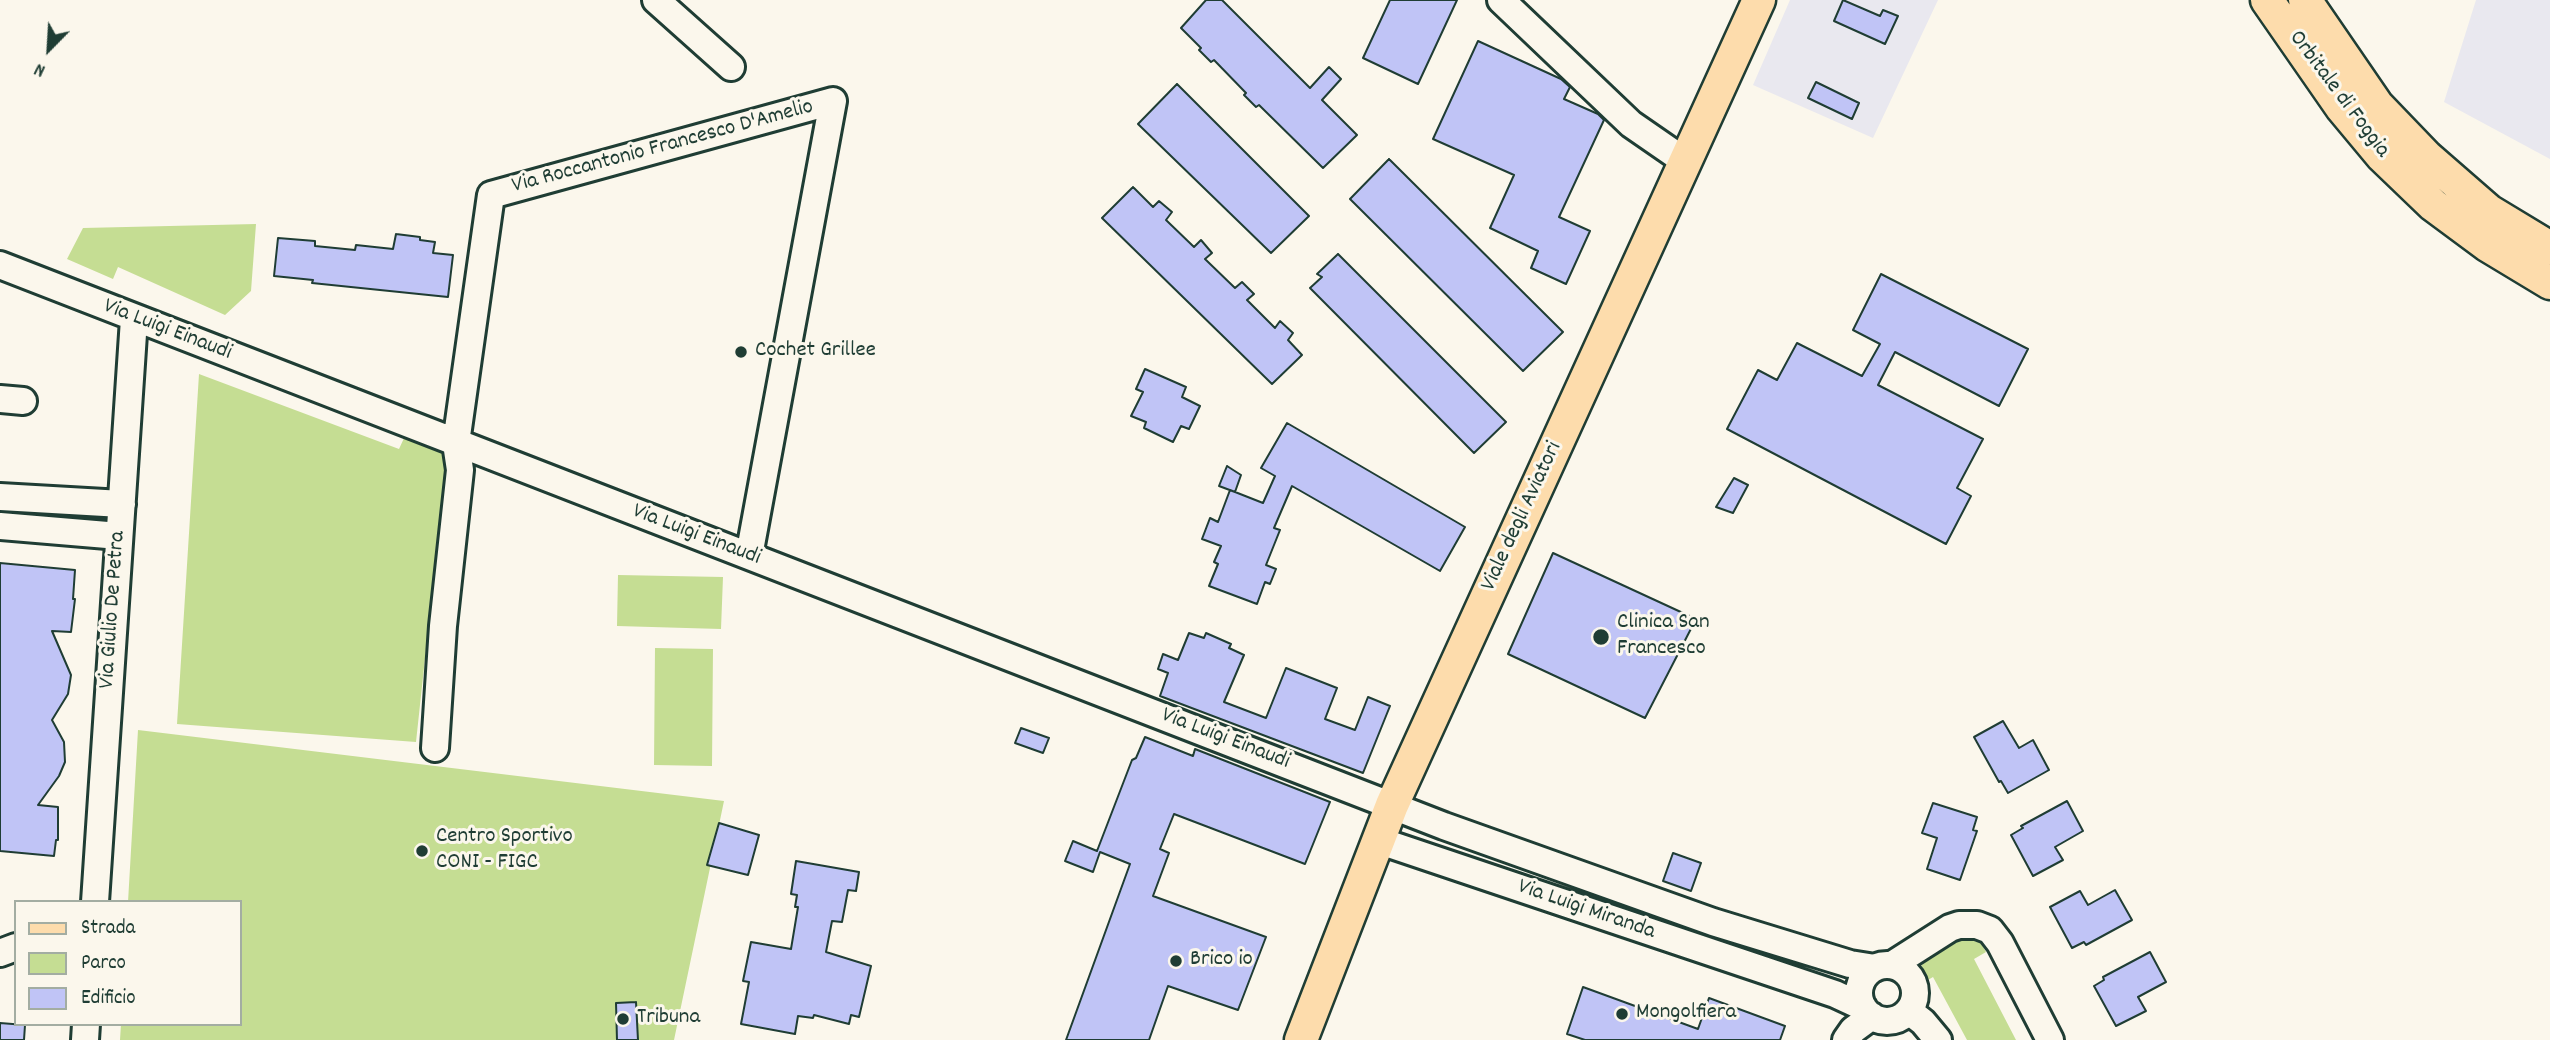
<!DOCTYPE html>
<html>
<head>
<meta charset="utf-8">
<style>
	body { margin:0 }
	#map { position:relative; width:2550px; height:1040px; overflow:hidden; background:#fbf7ec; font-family:Dekko,sans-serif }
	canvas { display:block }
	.legend { position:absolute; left:14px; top:900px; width:228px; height:126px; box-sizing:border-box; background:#fbf7ec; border:2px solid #a3ada2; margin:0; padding:9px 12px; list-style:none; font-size:21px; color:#1f3d34 }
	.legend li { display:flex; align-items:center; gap:14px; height:35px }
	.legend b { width:35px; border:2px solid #a3ada2 }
	.north { position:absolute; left:14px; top:14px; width:70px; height:70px; -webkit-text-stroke:5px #fbf7ec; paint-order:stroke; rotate:204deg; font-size:19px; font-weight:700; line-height:28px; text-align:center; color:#1f3d34 }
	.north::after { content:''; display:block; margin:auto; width:24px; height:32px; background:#1f3d34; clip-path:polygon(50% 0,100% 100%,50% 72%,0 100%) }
</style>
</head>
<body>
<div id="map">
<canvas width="2550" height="1040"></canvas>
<ul class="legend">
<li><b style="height:9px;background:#fddcac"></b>Strada</li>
<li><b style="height:19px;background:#c5dd93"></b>Parco</li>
<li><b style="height:19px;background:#c0c4f6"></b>Edificio</li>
</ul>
<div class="north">N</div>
</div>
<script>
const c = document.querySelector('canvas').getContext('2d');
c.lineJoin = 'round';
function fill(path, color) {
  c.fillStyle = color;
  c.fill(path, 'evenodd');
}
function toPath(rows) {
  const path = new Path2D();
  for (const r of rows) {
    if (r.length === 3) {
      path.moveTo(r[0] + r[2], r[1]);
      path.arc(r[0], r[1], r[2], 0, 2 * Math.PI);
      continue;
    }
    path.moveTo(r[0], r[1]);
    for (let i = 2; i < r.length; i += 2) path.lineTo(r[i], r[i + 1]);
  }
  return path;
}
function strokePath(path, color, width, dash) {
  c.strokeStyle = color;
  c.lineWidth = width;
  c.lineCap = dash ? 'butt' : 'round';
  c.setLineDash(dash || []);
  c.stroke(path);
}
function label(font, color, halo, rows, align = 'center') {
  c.font = font + ' Dekko,sans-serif';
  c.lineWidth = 6;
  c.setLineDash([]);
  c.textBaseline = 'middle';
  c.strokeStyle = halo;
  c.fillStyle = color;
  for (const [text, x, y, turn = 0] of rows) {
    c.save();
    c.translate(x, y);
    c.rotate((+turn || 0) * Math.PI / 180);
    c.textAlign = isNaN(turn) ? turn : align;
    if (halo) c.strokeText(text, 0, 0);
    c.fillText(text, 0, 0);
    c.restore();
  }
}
fill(toPath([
	[1790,0,1938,0,1873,138,1753,85],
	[2476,0,2550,0,2550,159,2444,102]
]), '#e9e8ef');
fill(toPath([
	[256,224,251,291,225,315,118,267,113,279,67,259,83,228],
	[199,374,399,449,405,436,447,454,416,742,177,724],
	[618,575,723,577,721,629,617,626],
	[655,648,713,649,712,766,654,765],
	[138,730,724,801,674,1040,120,1040,121,1024,240,1024,240,902,128,902],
	[1958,940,1971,940,1981,943,1986,952,1974,959,2016,1040,1967,1040,1933,977,1923,983,1918,980,1920,968,1925,960,1937,949]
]), '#c5dd93');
const building = toPath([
	[1206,0,1222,0,1310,88,1329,67,1341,79,1322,100,1357,135,1323,168,1259,105,1256,107,1244,95,1246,93,1214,60,1211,62,1199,50,1201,48,1181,28,1206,0],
	[1390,0,1457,0,1418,84,1363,58,1390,0],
	[1843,0,1880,16,1883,10,1898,16,1885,44,1834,21,1843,0],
	[1478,41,1561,79,1570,87,1564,99,1598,114,1604,120,1559,217,1590,231,1566,284,1531,268,1538,251,1490,228,1514,175,1433,139,1478,41],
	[1816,82,1859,103,1852,119,1808,98,1816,82],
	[1177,84,1309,216,1271,253,1138,124,1177,84],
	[1389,159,1563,332,1523,371,1350,199,1389,159],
	[1133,187,1153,207,1159,201,1172,212,1166,220,1194,247,1201,240,1212,253,1205,259,1235,288,1242,282,1254,294,1247,300,1275,328,1280,321,1293,333,1288,340,1302,355,1272,384,1102,218,1133,187],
	[396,234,420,237,420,240,435,242,433,253,453,255,448,297,312,283,313,280,274,276,278,238,315,241,315,246,355,250,356,245,393,249,396,234],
	[1338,254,1506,422,1474,453,1310,288,1322,277,1317,274,1338,254],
	[1881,274,2028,349,1999,406,1895,352,1878,385,1983,439,1957,488,1971,496,1946,544,1727,429,1758,370,1777,380,1797,343,1862,376,1880,344,1853,330,1881,274],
	[1145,369,1186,387,1182,397,1200,406,1189,429,1181,426,1173,442,1144,428,1146,422,1131,416,1143,392,1136,389,1145,369],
	[1287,423,1465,527,1440,571,1292,486,1274,528,1280,530,1266,565,1276,569,1270,584,1265,582,1257,604,1209,586,1218,564,1214,562,1221,546,1202,539,1210,518,1218,522,1230,490,1263,503,1275,476,1261,468,1287,423],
	[1227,466,1241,475,1235,492,1219,486,1227,466],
	[1734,478,1748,485,1733,513,1716,507,1734,478],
	[1553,553,1696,619,1645,718,1508,654,1553,553],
	[0,563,75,570,73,599,75,599,71,632,52,631,71,675,68,694,52,720,64,742,65,762,59,776,38,805,58,807,58,840,56,840,54,856,0,851,0,563],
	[1189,633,1204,638,1206,633,1231,644,1229,648,1244,655,1224,702,1266,718,1286,668,1337,688,1325,719,1355,730,1368,697,1390,706,1363,773,1160,696,1168,673,1158,669,1163,654,1178,660,1189,633],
	[2003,721,2019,748,2033,740,2049,770,2008,793,2001,781,1999,782,1974,737,2003,721],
	[1021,728,1049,738,1043,753,1015,743,1021,728],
	[1145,737,1193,756,1195,749,1330,802,1305,864,1174,814,1160,849,1169,853,1153,896,1266,937,1238,1010,1168,986,1149,1040,1066,1040,1130,864,1100,852,1093,872,1065,861,1073,841,1097,851,1132,760,1136,758,1145,737],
	[2067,801,2083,831,2055,847,2063,860,2033,876,2011,835,2023,828,2021,826,2067,801],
	[1933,803,1977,817,1973,830,1977,831,1960,880,1927,869,1937,838,1922,833,1933,803],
	[719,823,759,835,748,875,707,865,719,823],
	[1673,853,1701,863,1691,891,1663,881,1673,853],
	[796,861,859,872,856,891,848,890,842,922,832,921,826,952,871,966,859,1017,851,1015,849,1024,814,1015,813,1018,798,1016,795,1034,741,1024,749,982,743,981,751,942,791,949,798,907,795,907,797,895,791,894,796,861],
	[2115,890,2132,920,2086,945,2084,942,2072,948,2050,907,2080,891,2088,905,2115,890],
	[2150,952,2166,982,2138,997,2146,1011,2116,1026,2094,986,2104,980,2103,977,2150,952],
	[1583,987,1698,1029,1709,998,1785,1026,1780,1040,1585,1040,1567,1034,1583,987],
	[636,1002,638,1040,617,1040,616,1003,636,1002],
	[0,1023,25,1025,24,1040,0,1040,0,1023]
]);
fill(building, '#c0c4f6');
strokePath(building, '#1f3d34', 2);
const minor = toPath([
	[656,0,731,67],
	[1501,0,1631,124,1686,162],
	[0,265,1444,826,1713,922,1850,964,1875,968],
	[0,399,23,401],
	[0,497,122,504],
	[0,526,119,536],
	[435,748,443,626,460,470,456,443,491,195,833,101,749,556],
	[1377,840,1835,994,1863,1007],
	[95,902,134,319],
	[0,953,16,947],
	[1892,965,1950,928,1959,925,1977,925,1990,930,2000,943,2050,1040],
	[1887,993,28],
	[1909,1011,1923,1022,1938,1040],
	[85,1040,86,1024],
	[1846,1040,1853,1030,1872,1016]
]);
const major = toPath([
	[2267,0,2342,108,2382,156,2433,205,2487,245,2550,283],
	[2305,0,2377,105,2427,157,2489,211,2550,248],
	[1301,1040,1392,805,1759,0]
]);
strokePath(minor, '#1f3d34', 32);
strokePath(major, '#1f3d34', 37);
strokePath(minor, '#fbf7ec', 26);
strokePath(major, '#fddcac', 32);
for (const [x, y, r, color] of [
	[741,352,7,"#1f3d34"],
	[1601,637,9,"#1f3d34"],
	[422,851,7,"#1f3d34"],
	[1176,961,7,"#1f3d34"],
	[1622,1014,7,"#1f3d34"],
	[623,1019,7,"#1f3d34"]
]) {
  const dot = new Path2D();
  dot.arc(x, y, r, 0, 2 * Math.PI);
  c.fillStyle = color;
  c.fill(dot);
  strokePath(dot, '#fbf7ec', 2.5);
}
label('23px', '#1f3d34', '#fbf7ec', [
	["Orbitale di Foggia",2338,95,53],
	["Via Roccantonio Francesco D'Amelio",663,148,-15],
	["Via Luigi Einaudi",167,331,21],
	["Viale degli Aviatori",1523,517,-65],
	["Via Luigi Einaudi",696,536,21],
	["Via Giulio De Petra",114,610,-86],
	["Via Luigi Einaudi",1225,740,21],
	["Via Luigi Miranda",1586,911,19]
]);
label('23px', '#1f3d34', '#fbf7ec', [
	["Cochet Grillee",755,352],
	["Clinica San",1617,624],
	["Francesco",1617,650],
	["Centro Sportivo",436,838],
	["CONI - FIGC",436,864],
	["Brico io",1190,961],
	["Mongolfiera",1636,1014],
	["Tribuna",637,1019]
], 'left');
</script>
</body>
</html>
